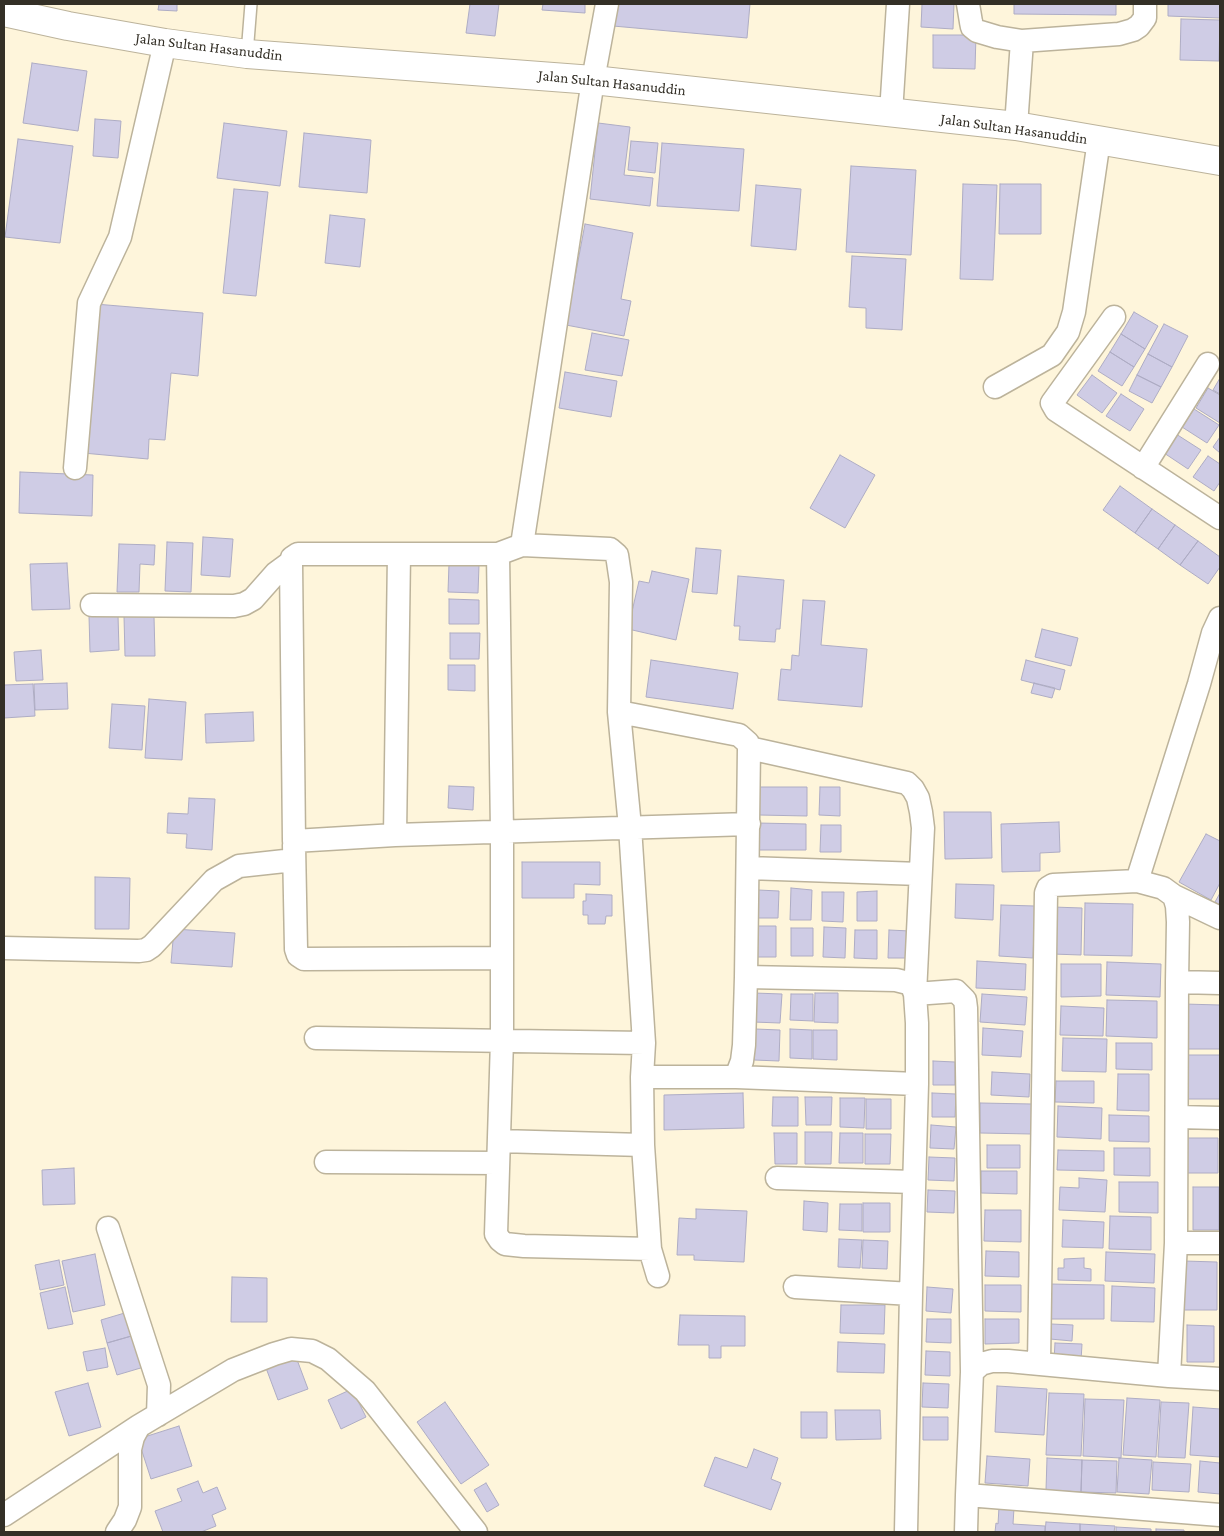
<!DOCTYPE html>
<html>
<head>
<meta charset="utf-8">
<style>
	body { margin:0 }
	#map { position:relative; width:1224px; height:1536px; overflow:hidden; background:#fef5db; font-family:"Crimson Pro",serif }
	canvas { display:block }
	.frame { position:absolute; inset:0; border:5px solid #332f26; pointer-events:none }
</style>
</head>
<body>
<div id="map">
<canvas width="1224" height="1536"></canvas>
<div class="frame"></div>
</div>
<script>
const c = document.querySelector('canvas').getContext('2d');
c.lineJoin = 'round';
function fill(path, color) {
  c.fillStyle = color;
  c.fill(path, 'evenodd');
}
function toPath(rows) {
  const path = new Path2D();
  for (const r of rows) {
    path.moveTo(r[0], r[1]);
    for (let i = 2; i < r.length; i += 2) path.lineTo(r[i], r[i + 1]);
  }
  return path;
}
function strokePath(path, color, width, dash) {
  c.strokeStyle = color;
  c.lineWidth = width;
  c.lineCap = dash ? 'butt' : 'round';
  c.setLineDash(dash || []);
  c.stroke(path);
}
function label(font, color, halo, rows, align = 'center') {
  c.font = font + ' "Crimson Pro",serif';
  c.lineWidth = 5;
  c.setLineDash([]);
  c.textBaseline = 'middle';
  c.strokeStyle = halo;
  c.fillStyle = color;
  for (const [text, x, y, turn = 0] of rows) {
    c.save();
    c.translate(x, y);
    c.rotate((+turn || 0) * Math.PI / 180);
    c.textAlign = isNaN(turn) ? turn : align;
    if (halo) c.strokeText(text, 0, 0);
    c.fillText(text, 0, 0);
    c.restore();
  }
}
const building = toPath([
	[159,4,177,4,177,11,158,10,159,4],
	[470,4,499,4,495,36,466,33,470,4],
	[543,4,585,4,585,13,542,10,543,4],
	[615,4,750,4,747,38,613,26,615,4],
	[922,4,954,4,953,29,921,27,922,4],
	[1014,4,1116,4,1116,15,1014,14,1014,4],
	[1168,4,1220,4,1220,18,1168,16,1168,4],
	[1181,19,1220,20,1219,61,1180,60,1181,19],
	[933,35,976,35,975,69,933,68,933,35],
	[32,63,87,71,78,131,23,123,32,63],
	[95,119,121,121,118,158,93,156,95,119],
	[224,123,287,131,280,186,217,178,224,123],
	[598,123,630,127,624,175,653,178,650,206,590,199,598,123],
	[304,133,371,140,367,193,299,187,304,133],
	[18,139,73,146,60,243,5,237,18,139],
	[631,141,658,143,655,173,628,170,631,141],
	[662,143,744,149,739,211,657,206,662,143],
	[851,166,916,170,911,255,846,252,851,166],
	[963,184,997,185,993,280,960,279,963,184],
	[1000,184,1041,184,1041,234,999,234,1000,184],
	[756,185,801,189,796,250,751,246,756,185],
	[234,189,268,192,256,296,223,293,234,189],
	[330,215,365,219,360,267,325,263,330,215],
	[585,224,633,233,621,299,631,301,624,336,566,325,585,224],
	[852,256,906,259,902,330,866,328,866,308,849,307,852,256],
	[95,304,203,313,198,376,171,373,165,440,149,439,148,459,83,453,95,304],
	[1134,312,1158,326,1145,349,1121,334,1134,312],
	[1164,324,1188,336,1172,367,1148,354,1164,324],
	[592,333,629,340,622,376,585,370,592,333],
	[1121,334,1145,349,1134,367,1110,352,1121,334],
	[1110,352,1134,367,1122,386,1098,371,1110,352],
	[1148,354,1172,367,1161,387,1137,375,1148,354],
	[565,372,617,381,611,417,559,408,565,372],
	[1092,375,1117,393,1102,413,1077,395,1092,375],
	[1137,375,1161,387,1152,403,1129,391,1137,375],
	[1220,378,1220,394,1213,390,1220,378],
	[1208,388,1220,395,1220,423,1196,408,1208,388],
	[1121,394,1144,409,1130,431,1106,416,1121,394],
	[1194,409,1219,425,1207,443,1182,427,1194,409],
	[1176,434,1201,450,1188,469,1164,453,1176,434],
	[1220,437,1220,453,1213,447,1220,437],
	[840,455,875,475,845,528,810,508,840,455],
	[1208,456,1220,464,1220,482,1214,491,1193,477,1208,456],
	[20,472,93,475,92,516,19,513,20,472],
	[1120,486,1152,509,1135,533,1103,510,1120,486],
	[1152,509,1175,525,1158,549,1135,533,1152,509],
	[1175,525,1198,541,1180,565,1158,549,1175,525],
	[203,537,233,539,230,577,201,575,203,537],
	[1198,541,1220,557,1220,567,1208,584,1180,565,1198,541],
	[167,542,193,543,191,592,165,591,167,542],
	[119,544,155,545,154,565,140,564,139,592,117,592,119,544],
	[696,548,721,550,717,594,692,592,696,548],
	[67,563,70,609,32,610,30,564,67,563],
	[449,564,479,565,478,593,448,592,449,564],
	[652,571,689,579,676,640,628,629,639,581,649,583,652,571],
	[738,576,784,580,780,629,776,629,775,642,739,640,740,626,734,626,738,576],
	[449,599,479,600,479,624,449,624,449,599],
	[803,600,825,601,821,645,867,649,862,707,778,700,781,669,791,670,792,655,799,656,803,600],
	[118,615,119,650,90,652,89,616,118,615],
	[124,616,154,616,155,656,125,656,124,616],
	[1042,629,1078,638,1071,666,1035,657,1042,629],
	[450,633,480,633,479,659,450,659,450,633],
	[41,650,43,680,16,681,14,652,41,650],
	[651,660,738,673,733,709,646,697,651,660],
	[1026,660,1065,670,1060,690,1021,680,1026,660],
	[448,665,475,665,475,691,448,690,448,665],
	[67,683,68,709,35,710,34,684,67,683],
	[1034,683,1055,688,1052,698,1031,693,1034,683],
	[33,684,35,716,4,718,4,685,33,684],
	[149,699,186,702,182,760,145,758,149,699],
	[112,704,145,706,142,750,109,748,112,704],
	[253,712,254,741,206,743,205,714,253,712],
	[449,786,474,787,473,810,448,808,449,786],
	[759,787,807,787,807,816,759,815,759,787],
	[820,787,840,787,840,816,819,815,820,787],
	[189,798,215,799,212,850,186,848,187,834,167,833,168,813,188,814,189,798],
	[944,812,991,812,992,858,945,859,944,812],
	[1059,822,1060,852,1040,853,1040,871,1002,872,1001,824,1059,822],
	[757,823,806,824,806,850,757,850,757,823],
	[821,825,841,825,841,852,820,852,821,825],
	[1206,834,1220,841,1220,883,1211,900,1179,882,1206,834],
	[522,862,600,862,600,885,574,884,574,898,522,898,522,862],
	[95,877,130,878,129,929,95,929,95,877],
	[956,884,994,885,993,920,955,918,956,884],
	[791,888,812,890,811,920,790,920,791,888],
	[758,890,779,891,778,918,757,918,758,890],
	[877,891,877,921,857,921,857,892,877,891],
	[822,892,844,892,843,922,822,921,822,892],
	[1220,893,1220,905,1215,902,1220,893],
	[586,894,612,895,612,916,606,916,605,924,588,924,588,915,583,915,583,901,586,901,586,894],
	[1085,903,1133,904,1132,956,1084,955,1085,903],
	[1001,905,1035,906,1033,958,999,956,1001,905],
	[1053,907,1082,908,1081,955,1052,954,1053,907],
	[754,926,776,926,776,957,754,957,754,926],
	[824,927,846,928,845,958,823,957,824,927],
	[791,928,813,928,813,956,791,956,791,928],
	[174,929,235,933,232,967,171,963,174,929],
	[855,930,877,930,877,959,854,958,855,930],
	[889,930,910,931,909,958,888,958,889,930],
	[977,961,1026,964,1025,990,976,988,977,961],
	[1107,962,1161,964,1160,997,1106,995,1107,962],
	[1061,964,1101,964,1101,996,1061,997,1061,964],
	[754,993,782,994,780,1023,753,1022,754,993],
	[815,993,838,993,838,1023,814,1022,815,993],
	[791,994,813,994,813,1021,790,1020,791,994],
	[982,994,1027,997,1025,1025,980,1022,982,994],
	[1107,1000,1157,1001,1157,1038,1106,1036,1107,1000],
	[1184,1004,1220,1005,1220,1049,1183,1049,1184,1004],
	[1061,1006,1104,1008,1103,1036,1060,1035,1061,1006],
	[983,1028,1023,1031,1021,1057,982,1055,983,1028],
	[755,1029,780,1030,779,1061,754,1060,755,1029],
	[790,1029,812,1030,812,1059,790,1058,790,1029],
	[813,1030,837,1030,837,1060,813,1059,813,1030],
	[1063,1038,1107,1039,1106,1072,1062,1071,1063,1038],
	[1116,1043,1152,1043,1152,1070,1116,1069,1116,1043],
	[1187,1055,1220,1055,1220,1099,1186,1099,1187,1055],
	[933,1061,955,1062,955,1085,933,1085,933,1061],
	[992,1072,1030,1074,1029,1097,991,1095,992,1072],
	[1118,1074,1149,1074,1149,1111,1117,1110,1118,1074],
	[1056,1081,1094,1081,1094,1103,1055,1102,1056,1081],
	[743,1093,744,1128,664,1130,664,1095,743,1093],
	[932,1093,956,1094,955,1117,932,1117,932,1093],
	[773,1097,798,1097,798,1126,772,1126,773,1097],
	[805,1097,832,1097,831,1125,806,1125,805,1097],
	[840,1098,865,1098,864,1128,840,1127,840,1098],
	[866,1099,891,1099,891,1129,866,1129,866,1099],
	[980,1103,1032,1104,1032,1134,980,1133,980,1103],
	[1058,1106,1102,1108,1101,1139,1057,1137,1058,1106],
	[1109,1115,1149,1116,1149,1142,1109,1141,1109,1115],
	[931,1125,956,1127,954,1149,930,1148,931,1125],
	[805,1132,832,1132,831,1164,805,1164,805,1132],
	[774,1133,797,1133,797,1164,775,1164,774,1133],
	[840,1133,863,1133,863,1163,839,1163,840,1133],
	[865,1134,891,1134,890,1164,865,1164,865,1134],
	[1185,1138,1218,1138,1218,1173,1185,1173,1185,1138],
	[987,1145,1020,1145,1020,1168,987,1168,987,1145],
	[1114,1148,1150,1148,1150,1176,1114,1175,1114,1148],
	[1058,1150,1104,1151,1104,1171,1057,1170,1058,1150],
	[929,1157,955,1158,954,1181,928,1180,929,1157],
	[74,1168,75,1204,43,1205,42,1170,74,1168],
	[981,1171,1017,1171,1017,1194,981,1193,981,1171],
	[1079,1178,1107,1180,1105,1212,1059,1210,1060,1187,1079,1188,1079,1178],
	[1119,1182,1158,1182,1158,1213,1119,1212,1119,1182],
	[1193,1187,1219,1187,1219,1230,1193,1230,1193,1187],
	[928,1190,955,1191,954,1213,927,1212,928,1190],
	[804,1201,828,1203,827,1232,803,1230,804,1201],
	[863,1203,890,1203,890,1232,863,1232,863,1203],
	[840,1204,862,1204,862,1231,839,1230,840,1204],
	[696,1209,747,1211,744,1262,694,1260,694,1255,677,1255,679,1218,696,1219,696,1209],
	[985,1210,1021,1210,1021,1242,984,1241,985,1210],
	[1110,1216,1151,1217,1151,1250,1109,1249,1110,1216],
	[1063,1220,1104,1222,1103,1248,1062,1247,1063,1220],
	[839,1239,862,1240,860,1268,838,1267,839,1239],
	[863,1240,888,1241,887,1269,862,1268,863,1240],
	[986,1251,1019,1252,1019,1277,985,1276,986,1251],
	[1106,1252,1155,1254,1154,1283,1105,1281,1106,1252],
	[95,1254,105,1305,73,1312,62,1261,95,1254],
	[1084,1258,1084,1268,1091,1269,1091,1281,1058,1280,1058,1268,1064,1268,1064,1259,1084,1258],
	[59,1260,64,1285,40,1290,35,1265,59,1260],
	[1184,1261,1217,1262,1217,1310,1184,1310,1184,1261],
	[232,1277,267,1278,267,1322,231,1322,232,1277],
	[1049,1284,1104,1285,1104,1319,1049,1319,1049,1284],
	[985,1285,1021,1285,1021,1312,985,1311,985,1285],
	[1112,1286,1155,1288,1154,1322,1111,1321,1112,1286],
	[65,1287,73,1324,48,1329,40,1293,65,1287],
	[927,1287,953,1289,951,1313,926,1311,927,1287],
	[841,1305,885,1305,884,1334,840,1333,841,1305],
	[128,1312,135,1335,107,1343,101,1320,128,1312],
	[680,1315,745,1316,745,1346,721,1346,721,1358,709,1358,709,1345,678,1345,680,1315],
	[927,1319,951,1319,951,1343,926,1342,927,1319],
	[985,1319,1019,1319,1019,1343,985,1344,985,1319],
	[1051,1324,1073,1325,1072,1341,1050,1339,1051,1324],
	[1187,1325,1214,1326,1214,1362,1187,1362,1187,1325],
	[135,1335,144,1367,117,1375,107,1343,135,1335],
	[838,1342,885,1344,884,1373,837,1372,838,1342],
	[1055,1343,1082,1344,1081,1361,1054,1360,1055,1343],
	[105,1348,108,1367,87,1371,83,1352,105,1348],
	[926,1351,950,1352,950,1376,925,1375,926,1351],
	[296,1357,308,1389,278,1400,266,1368,296,1357],
	[88,1383,101,1427,69,1436,55,1392,88,1383],
	[923,1383,949,1384,948,1408,922,1407,923,1383],
	[997,1386,1047,1389,1044,1435,995,1432,997,1386],
	[352,1389,366,1417,341,1429,328,1400,352,1389],
	[1049,1393,1084,1394,1081,1456,1046,1455,1049,1393],
	[1127,1398,1160,1400,1156,1457,1123,1455,1127,1398],
	[1085,1399,1124,1400,1121,1458,1083,1456,1085,1399],
	[445,1402,489,1465,461,1484,417,1422,445,1402],
	[1161,1402,1189,1403,1185,1458,1158,1457,1161,1402],
	[1193,1407,1220,1409,1220,1457,1190,1455,1193,1407],
	[835,1410,880,1410,881,1439,836,1440,835,1410],
	[801,1412,827,1412,827,1438,801,1438,801,1412],
	[923,1417,948,1417,948,1440,923,1440,923,1417],
	[179,1426,192,1466,151,1479,138,1439,179,1426],
	[754,1449,778,1458,771,1479,781,1483,771,1510,704,1486,715,1457,747,1468,754,1449],
	[987,1456,1030,1459,1028,1486,985,1483,987,1456],
	[1047,1458,1082,1460,1081,1492,1046,1490,1047,1458],
	[1119,1458,1152,1460,1149,1494,1117,1492,1119,1458],
	[1082,1460,1117,1461,1116,1493,1081,1492,1082,1460],
	[1200,1461,1220,1463,1220,1494,1198,1492,1200,1461],
	[1153,1462,1191,1464,1189,1492,1152,1490,1153,1462],
	[198,1481,203,1493,217,1487,226,1509,212,1515,216,1526,201,1532,163,1532,155,1511,182,1501,177,1489,198,1481],
	[486,1483,499,1505,487,1512,474,1490,486,1483],
	[999,1507,1014,1508,1013,1524,1045,1526,1045,1532,995,1532,996,1523,998,1524,999,1507],
	[1046,1522,1080,1524,1080,1532,1045,1532,1046,1522],
	[1080,1524,1115,1526,1114,1532,1080,1532,1080,1524],
	[1116,1527,1151,1529,1151,1532,1116,1532,1116,1527],
	[1156,1529,1184,1530,1184,1532,1156,1532,1156,1529]
]);
fill(building, '#cfcce5');
strokePath(building, '#aeacc4', 1);
const service = toPath([
	[247,54,251,4]
]);
const minor = toPath([
	[607,4,593,80,522,545,610,549,617,555,621,582,619,712,630,827,644,1043,642,1077,643,1145,650,1249,658,1276],
	[968,4,971,22,972,27,977,31,997,37,1022,41,1016,126],
	[1022,41,1119,34,1133,30,1139,26,1145,18,1145,4],
	[891,113,898,4],
	[1114,317,1052,403,1056,410,1220,518],
	[995,387,1052,355,1068,332,1074,312,1099,140],
	[75,468,89,303,120,237,165,43],
	[1143,468,1208,364],
	[522,545,498,554,298,554,292,558,291,562,294,841,395,835,749,824],
	[498,554,502,832,502,1040,496,1234,500,1240,505,1244,524,1246,650,1249],
	[92,605,234,606,244,604,253,599,276,573,291,562],
	[619,712,739,735,748,743,749,748,746,977,744,1045,742,1061,736,1077,642,1077],
	[749,748,907,783,913,789,918,798,921,812,923,828,915,994,956,991,965,1000,966,1008,972,1372],
	[395,835,399,554],
	[294,845,296,949,298,955,304,959,502,958],
	[748,868,920,874],
	[1137,881,1199,684,1213,633,1220,618],
	[1174,896,1220,918],
	[4,948,139,951,146,950,152,946,214,880,239,866,294,860],
	[746,977,896,980,908,983,912,986,915,994,917,1023,917,1084,911,1294,906,1532],
	[1177,982,1220,983],
	[316,1038,644,1043],
	[736,1077,917,1084],
	[1177,1117,1220,1118],
	[499,1141,643,1145],
	[326,1162,498,1163],
	[777,1178,914,1182],
	[108,1228,159,1385,158,1415],
	[1176,1243,1220,1243],
	[795,1287,911,1294],
	[1039,1363,1046,893,1048,888,1053,885,1137,881,1163,888,1174,896,1177,906,1178,922,1177,982,1176,1243,1169,1376],
	[1220,1379,1169,1376,1008,1361,992,1361,981,1364,972,1372,967,1495,1220,1515],
	[4,1515,139,1426],
	[117,1532,125,1520,130,1507,130,1449,133,1437,139,1426,233,1370,274,1354,291,1349,312,1351,328,1359,365,1391,476,1532],
	[966,1532,967,1495]
]);
const tertiary = toPath([
	[4,12,68,26,165,43,247,54,593,80,1016,126,1220,161]
]);
strokePath(service, '#bcb39b', 14);
strokePath(minor, '#bcb39b', 25);
strokePath(tertiary, '#bcb39b', 30);
strokePath(service, '#fff', 11);
strokePath(minor, '#fff', 22);
strokePath(tertiary, '#fff', 28);
label('15px', '#332f26', '#fff', [
	["Jalan Sultan Hasanuddin",209,47,7],
	["Jalan Sultan Hasanuddin",612,83,6],
	["Jalan Sultan Hasanuddin",1014,129,8]
]);
</script>
</body>
</html>
